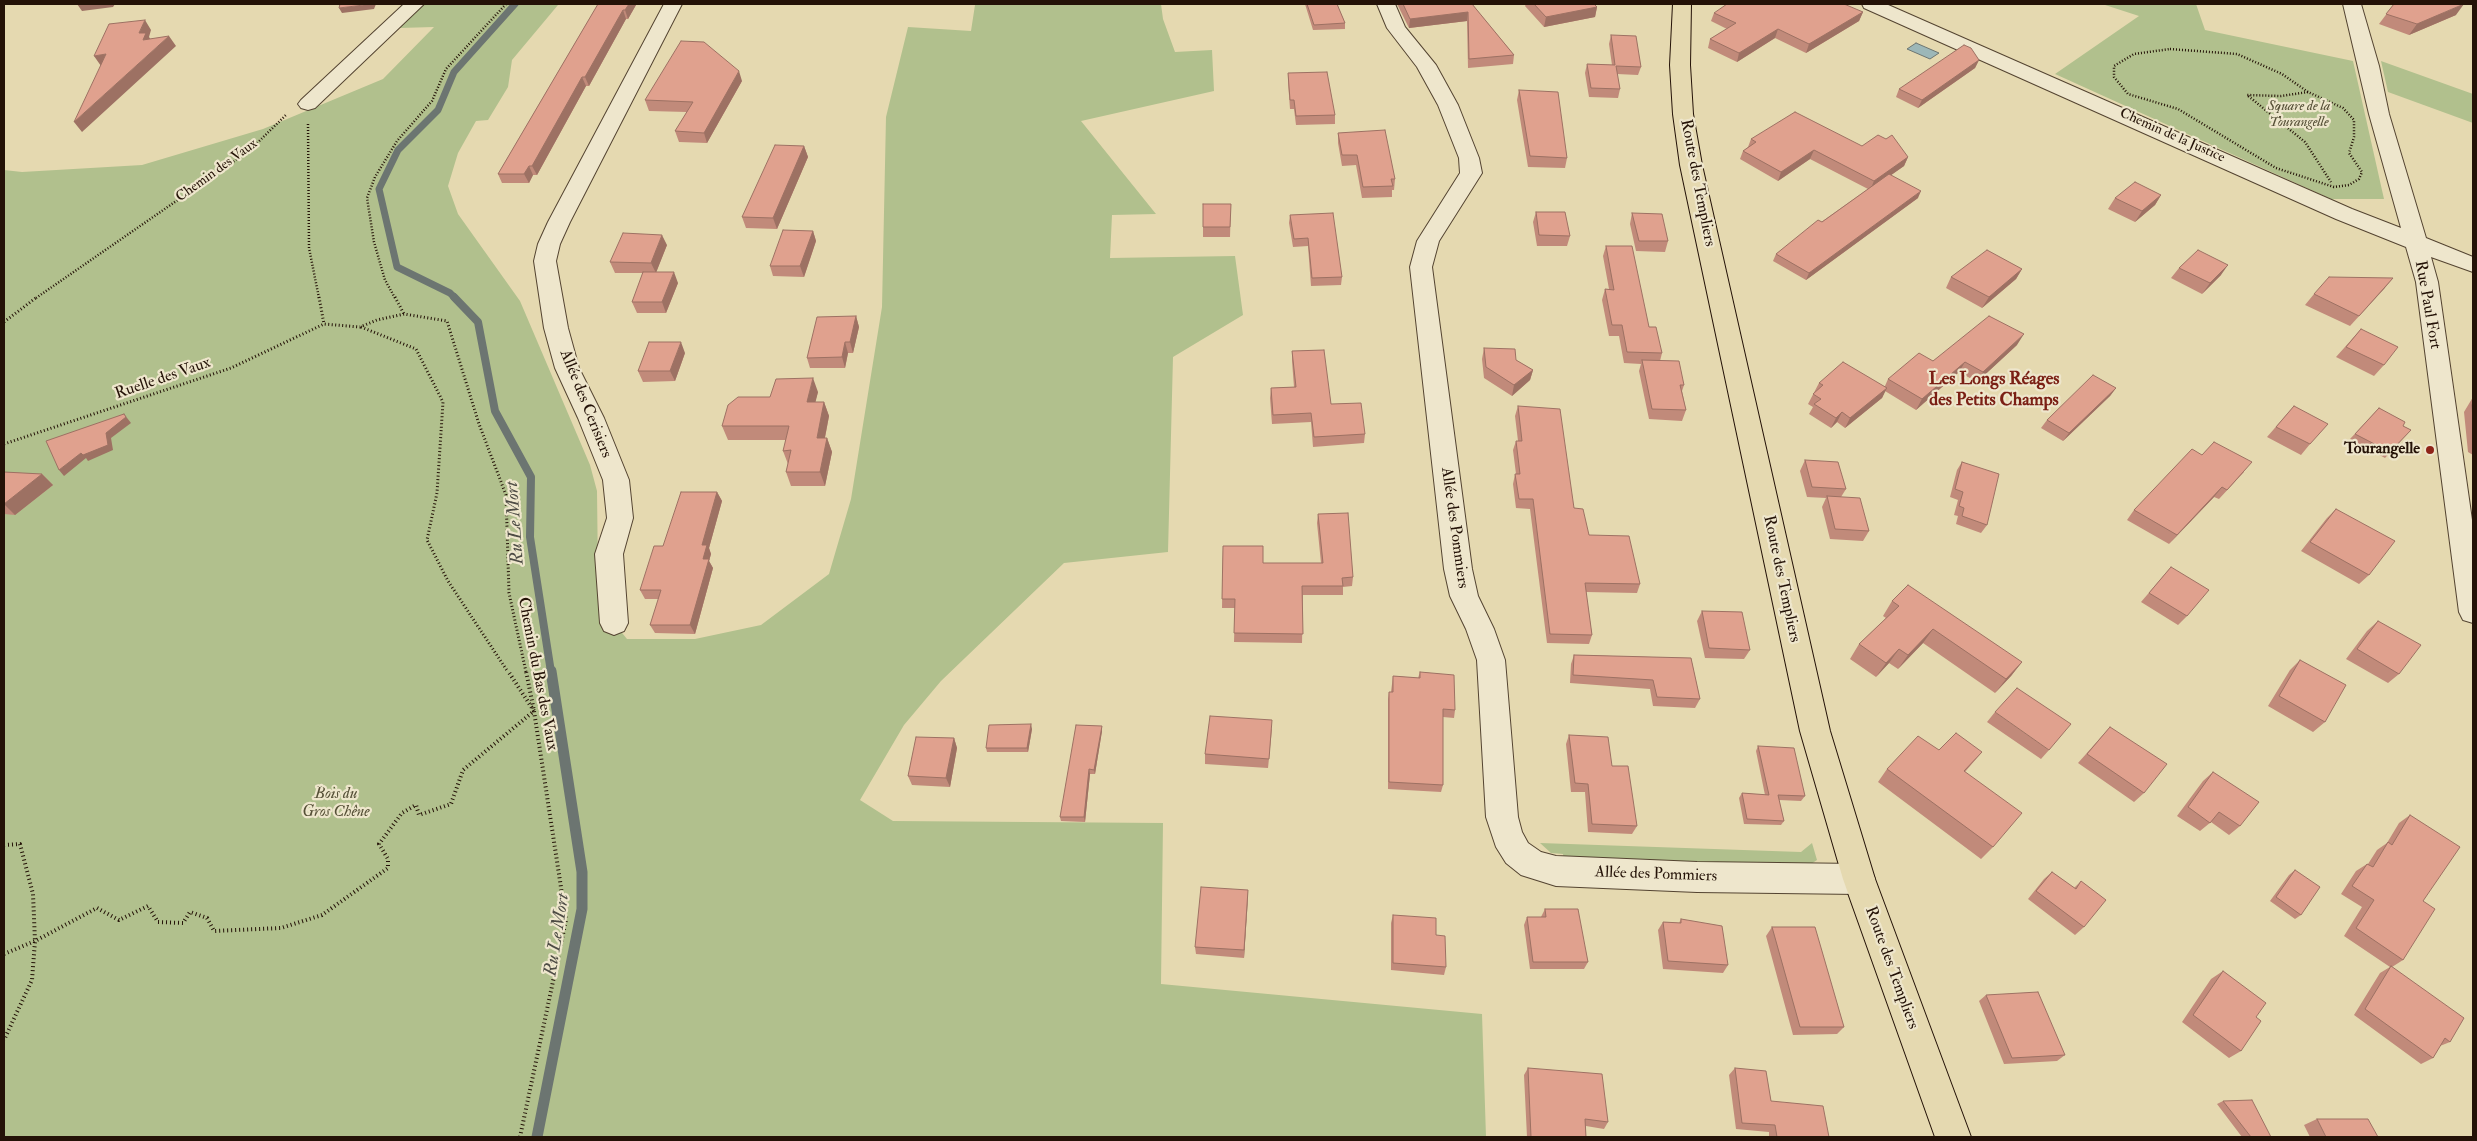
<!DOCTYPE html>
<html>
<head>
<meta charset="utf-8">
<style>
	body { margin:0 }
	#map { position:relative; width:2477px; height:1141px; overflow:hidden; background:#e5d9b0; font-family:"IM FELL Double Pica",serif }
	canvas { display:block }
	.frame { position:absolute; inset:0; border:5px solid #241207; pointer-events:none }
</style>
</head>
<body>
<div id="map">
<canvas width="2477" height="1141"></canvas>
<div class="frame"></div>
</div>
<script>
const c = document.querySelector('canvas').getContext('2d');
c.lineJoin = 'round';
function fill(path, color) {
  c.fillStyle = color;
  c.fill(path, 'evenodd');
}
function toPath(rows) {
  const path = new Path2D();
  for (const r of rows) {
    path.moveTo(r[0], r[1]);
    for (let i = 2; i < r.length; i += 2) path.lineTo(r[i], r[i + 1]);
  }
  return path;
}
function strokePath(path, color, width, dash) {
  c.strokeStyle = color;
  c.lineWidth = width;
  c.lineCap = dash ? 'butt' : 'round';
  c.setLineDash(dash || []);
  c.stroke(path);
}
function label(font, color, halo, rows, align = 'center') {
  c.font = font + ' "IM FELL Double Pica",serif';
  c.lineWidth = 4.5;
  c.setLineDash([]);
  c.textBaseline = 'middle';
  c.strokeStyle = halo;
  c.fillStyle = color;
  for (const [text, x, y, turn = 0] of rows) {
    c.save();
    c.translate(x, y);
    c.rotate((+turn || 0) * Math.PI / 180);
    c.textAlign = isNaN(turn) ? turn : align;
    if (halo) c.strokeText(text, 0, 0);
    c.fillText(text, 0, 0);
    c.restore();
  }
}
fill(toPath([
	[423,4,567,4,558,5,512,60,508,87,488,120,476,121,458,153,448,186,458,214,520,301,590,465,597,491,598,575,614,623,627,639,695,639,761,625,829,574,851,499,882,307,886,117,908,27,971,31,975,5,953,4,1161,4,1163,19,1175,52,1212,50,1214,91,1081,121,1156,214,1112,215,1110,258,1235,256,1243,315,1173,357,1168,552,1064,563,941,681,904,725,860,800,893,821,1163,823,1161,984,1482,1014,1486,1137,4,1137,4,170,22,172,142,165,263,129,383,79,434,27,399,28],
	[2102,4,2196,4,2205,30,2353,61,2384,199,2331,199,2055,74,2139,16],
	[2381,61,2473,94,2473,123,2388,92],
	[1540,843,1801,852,1812,843,1817,860,1811,864,1564,860,1563,854,1551,853]
]), '#b1c08d');
const water = toPath([
	[1916,43,1939,53,1930,59,1907,49,1916,43]
]);
fill(water, '#9cb7b8');
strokePath(water, '#6c7571', 1);
strokePath(toPath([
	[455,298,450,293,397,267,379,189,398,150,438,110,454,72,515,4]
]), '#6c7571', 7);
strokePath(toPath([
	[454,297,478,322,495,411,531,477,530,537,551,672]
]), '#6c7571', 8);
strokePath(toPath([
	[537,1137,582,909,582,872,551,671]
]), '#6c7571', 11);
const minor = toPath([
	[404,4,424,4,315,108,308,110,301,108,298,104,301,100,404,4],
	[664,4,682,4,570,222,560,244,556,261,568,328,579,368,604,418,629,480,633,518,623,554,628,623,624,631,614,635,604,631,600,623,595,554,607,518,603,480,578,418,555,368,544,328,534,261,538,244,548,222,664,4],
	[1377,4,1395,4,1405,27,1436,65,1458,105,1479,158,1482,173,1439,241,1432,267,1472,569,1478,596,1494,629,1505,660,1518,817,1522,832,1528,843,1541,852,1556,856,1697,862,1859,864,1870,868,1875,879,1870,890,1859,894,1697,892,1556,886,1521,875,1506,863,1496,847,1486,817,1477,660,1466,629,1450,596,1444,569,1410,267,1417,241,1460,173,1459,158,1438,105,1417,67,1387,28,1377,4],
	[1862,4,1886,4,2352,209,2401,228,2369,114,2343,4,2361,4,2379,66,2389,114,2426,238,2473,257,2473,272,2431,257,2438,282,2473,527,2473,623,2463,620,2459,612,2416,282,2406,247,2336,219,1864,8,1862,4]
]);
const major = toPath([
	[1673,4,1691,4,1690,65,1693,114,1702,165,1830,731,1875,879,1971,1137,1935,1137,1843,879,1800,731,1680,165,1673,114,1670,65,1673,4]
]);
strokePath(minor, '#544431', 2);
strokePath(major, '#241207', 2);
strokePath(toPath([
	[2170,49,2237,54,2282,74,2308,92,2343,108,2354,120,2354,137,2349,153,2362,172,2359,179,2349,185,2334,187,2276,168,2178,109,2128,94,2114,77,2114,66,2134,54,2170,49],
	[2308,92,2281,96,2247,95,2305,142,2331,182],
	[308,124,309,248,319,298],
	[36,298,250,150,287,114],
	[395,298,385,280,374,242,367,198,375,177,397,141,432,101,446,69,506,4]
]), '#241207', 2.5, [1, 2]);
strokePath(toPath([
	[319,297,324,324],
	[395,297,404,314],
	[4,322,37,297],
	[361,327,416,349,443,402,437,493,427,540,448,581,508,672],
	[4,444,231,368,324,324,360,327,377,320,404,314,447,321,479,424,506,495,509,593,526,672]
]), '#241207', 3, [1, 2.5]);
strokePath(toPath([
	[4,845,20,844,33,894,35,941,32,980,4,1040],
	[4,954,35,941,97,908,119,920,148,906,158,922,183,923,190,912,207,918,214,931,281,928,322,915,388,868,388,859,379,844,402,813,416,805,419,815,451,804,463,770,534,711,508,671],
	[520,1137,566,920,534,711,526,671]
]), '#241207', 4, [1, 3]);
fill(minor, '#eee6cc');
fill(major, '#e5d9b0');
fill(toPath([
	[598,4,646,4,645,5,636,5,628,19,626,19,589,86,586,86,537,175,533,175,529,183,502,183,498,174],
	[1305,4,1337,4,1345,23,1345,29,1313,30],
	[1397,4,1472,4,1514,55,1513,64,1468,68,1467,21,1409,28],
	[1526,4,1594,4,1597,7,1595,17,1544,27,1525,6],
	[2394,4,2456,15,2409,35,2379,24],
	[1863,12,1859,21,1806,53,1775,38,1737,62,1708,48,1710,39,1727,29,1711,21,1714,13],
	[1611,35,1641,67,1638,75,1617,74,1620,89,1618,98,1589,97,1585,73,1587,64,1612,65,1609,44],
	[1979,60,1975,68,1918,108,1896,97,1899,89],
	[1288,73,1335,115,1335,124,1296,125,1294,109,1290,109,1288,82],
	[742,81,707,143,679,142,675,131,687,112,649,111,645,100],
	[1519,90,1567,158,1565,168,1528,167,1517,100],
	[1338,133,1395,179,1394,190,1392,190,1392,197,1362,198,1356,165,1342,166,1338,143],
	[1751,139,1862,146,1908,157,1904,166,1891,175,1918,198,1806,280,1773,261,1776,254,1868,189,1810,159,1778,181,1740,159,1743,151,1748,147],
	[804,146,808,157,777,229,746,228,742,217],
	[2161,195,2155,205,2135,222,2108,209,2115,198],
	[1231,204,1230,237,1203,237,1203,227],
	[1536,212,1570,236,1567,246,1537,246,1533,222],
	[1632,213,1668,241,1665,252,1636,251,1630,224],
	[1290,215,1342,277,1341,285,1311,286,1308,246,1293,247,1289,223],
	[813,231,816,241,804,277,773,276,770,266],
	[667,245,656,272,678,283,666,313,637,313,632,302,643,273,615,273,610,262],
	[1606,246,1649,327,1662,353,1660,361,1684,385,1682,391,1686,410,1682,421,1649,419,1639,371,1641,364,1624,363,1619,336,1609,336,1602,300,1605,289,1609,289,1603,256],
	[2179,268,2221,275,2202,294,2171,278],
	[2022,269,2016,279,1982,308,1946,288,1951,277],
	[2393,278,2350,326,2305,305,2314,294],
	[856,316,859,327,853,353,848,353,845,368,810,368,807,358],
	[2361,329,2384,365,2374,376,2336,357],
	[2017,345,1977,382,1959,372,1916,410,1885,391,1882,398,1845,428,1837,422,1831,428,1809,414,1813,407,1808,404,1819,383,1885,386,1888,379,1933,361],
	[1484,348,1516,360,1533,370,1530,380,1512,396,1484,378,1482,359],
	[1292,351,1331,404,1365,434,1364,443,1313,447,1311,422,1272,424,1270,398,1271,388,1294,387,1292,361],
	[685,353,675,381,643,382,638,371],
	[2116,388,2110,396,2063,441,2041,428,2047,420],
	[818,392,815,402,824,402,829,416,825,438,827,438,832,452,825,486,791,486,786,472,788,464,783,451,786,440,728,440,722,426,770,397],
	[2473,397,2473,455,2468,452,2464,412],
	[1518,406,1589,535,1640,584,1637,593,1586,592,1592,635,1589,644,1547,643,1530,509,1516,508,1513,484,1515,474,1516,474,1513,450,1516,441,1518,441,1515,416],
	[2294,406,2310,444,2301,455,2267,437],
	[2379,408,2403,426,2411,430,2385,458,2350,439],
	[2202,455,2244,472,2219,499,2214,497,2169,544,2127,520,2134,510],
	[1805,460,1846,489,1841,497,1869,531,1863,541,1830,539,1822,507,1826,498,1807,497,1800,471],
	[1962,462,1987,525,1981,533,1956,524,1958,516,1954,515,1958,500,1950,497,1957,470],
	[4,472,42,474,53,485,15,515,4,514],
	[717,492,722,501,709,548,711,554,709,561,713,568,695,634,655,633,650,625,659,599,645,599,640,590,663,546],
	[2336,509,2369,575,2359,584,2301,551,2327,518],
	[1318,514,1353,577,1352,586,1343,587,1343,595,1303,595,1302,643,1234,642,1235,608,1222,608,1223,546,1263,563,1321,563,1317,523],
	[2171,567,2187,616,2178,625,2141,602],
	[1892,601,2022,662,2011,676,1995,693,1923,643,1898,669,1889,663,1876,677,1850,659,1859,644,1886,618,1883,616],
	[1702,611,1750,650,1744,659,1705,658,1697,621],
	[2378,621,2399,674,2388,683,2346,659,2367,631],
	[1574,655,1691,658,1700,699,1695,708,1653,706,1650,689,1570,683,1571,664],
	[2300,660,2325,722,2313,732,2268,706,2290,670],
	[1420,672,1455,710,1454,718,1443,717,1443,785,1441,792,1388,789,1388,699,1389,692,1391,692,1393,676,1418,678],
	[1995,712,2049,750,2041,759,1987,722],
	[1102,726,1102,731,1095,774,1090,774,1085,822,1061,821,1060,817],
	[2110,727,2144,793,2134,802,2078,763],
	[1032,729,1028,752,987,752,986,748],
	[1272,729,1268,768,1205,764,1205,754],
	[1569,735,1612,766,1637,826,1632,834,1588,832,1585,792,1571,792,1566,744],
	[954,738,957,748,950,787,912,785,908,776],
	[1758,746,1805,796,1801,801,1779,800,1784,821,1781,825,1744,824,1739,798,1742,793,1765,795,1756,751],
	[1939,750,1982,752,1965,772,1993,847,1981,859,1878,782,1887,769],
	[2213,772,2240,826,2229,835,2211,822,2200,831,2177,816,2203,781],
	[2410,815,2423,901,2403,960,2392,967,2450,1042,2440,1046,2433,1058,2421,1064,2354,1015,2380,973,2390,967,2344,936,2362,907,2341,894,2356,871,2367,864,2368,864,2377,850,2387,843,2399,823],
	[2295,870,2301,915,2295,919,2270,901,2289,875],
	[2052,872,2074,888,2081,881,2084,927,2075,935,2028,899,2044,879],
	[1248,890,1244,958,1196,954,1195,947],
	[1545,909,1588,962,1584,969,1530,969,1524,925,1527,917,1541,917],
	[1393,915,1436,935,1446,967,1444,975,1391,970,1391,923],
	[1681,919,1728,965,1723,973,1663,969,1658,930,1663,922,1679,923],
	[1772,927,1844,1027,1837,1034,1793,1035,1766,936],
	[2223,971,2256,1017,2241,1051,2229,1058,2182,1022,2211,979],
	[1986,995,2065,1055,2057,1061,2004,1064,1979,1001],
	[1528,1068,1608,1122,1604,1129,1586,1126,1586,1137,1527,1137,1524,1075],
	[1735,1068,1771,1101,1829,1137,1769,1137,1769,1132,1736,1129,1729,1075],
	[2223,1101,2271,1137,2242,1137,2217,1104],
	[2317,1119,2378,1137,2310,1137,2304,1125]
]), '#c18a7a');
fill(toPath([
	[77,4,115,4,113,7,82,11],
	[372,4,376,4,374,9,342,13,339,8],
	[629,4,636,4,636,5,628,19,625,10],
	[2464,4,2456,15,2409,35,2417,24],
	[1597,7,1595,17,1544,27,1546,17],
	[623,10,626,19,589,86,585,77],
	[1468,12,1467,21,1409,28,1410,19],
	[1863,12,1859,21,1806,53,1809,44],
	[145,20,151,30,149,37,153,43,150,50,139,33],
	[1778,29,1775,38,1737,62,1739,53],
	[169,36,176,46,82,132,74,122],
	[106,54,101,66,94,56],
	[1979,60,1975,68,1918,108,1922,100],
	[739,71,742,81,707,143,704,133],
	[582,77,586,86,537,175,532,166],
	[804,146,808,157,777,229,773,218],
	[1814,150,1810,159,1778,181,1781,172],
	[1908,157,1904,166,1870,190,1874,181],
	[529,166,533,175,529,183,524,174],
	[1921,191,1918,198,1806,280,1809,273],
	[2161,195,2155,205,2135,222,2142,211],
	[813,231,816,241,804,277,800,266],
	[662,235,667,245,656,273,651,263],
	[2228,265,2221,275,2202,294,2210,283],
	[2022,269,2016,279,1982,308,1989,297],
	[674,272,678,283,666,313,662,302],
	[2393,278,2384,289,2350,326,2359,316],
	[856,316,859,327,853,353,850,342],
	[2024,334,2017,345,1977,382,1983,372],
	[681,342,685,353,675,381,670,371],
	[845,342,848,353,845,368,842,357],
	[1965,362,1959,372,1916,410,1922,399],
	[1533,370,1530,380,1512,396,1514,385],
	[813,378,818,392,812,416,807,402],
	[1887,388,1882,398,1845,428,1850,418],
	[2116,388,2110,396,2063,441,2069,433],
	[824,402,829,416,822,452,817,438],
	[1842,412,1837,422,1831,428,1836,418],
	[124,414,131,423,111,438,113,450,88,461,86,458,64,476,59,470,106,433],
	[827,438,832,452,825,486,820,472],
	[42,474,53,485,15,515,4,504],
	[2222,487,2214,497,2169,544,2177,535],
	[717,492,722,501,709,548,711,554,709,561,713,568,695,634,690,625,703,559,702,545],
	[1933,629,1923,643,1898,669,1908,655],
	[1899,649,1889,663,1876,677,1886,663],
	[2022,662,2011,676,1995,693,2006,679],
	[1031,724,1032,729,1028,752,1027,748],
	[1102,726,1102,731,1095,774,1094,770],
	[954,738,957,748,950,787,946,778],
	[1089,769,1090,774,1085,822,1084,817],
	[1248,890,1248,898,1244,958,1244,950]
]), '#9d7163');
const building = toPath([
	[340,4,372,4,339,8,340,4],
	[598,4,629,4,625,10,623,10,585,77,582,77,532,166,529,166,524,174,498,174,598,4],
	[1307,4,1337,4,1345,23,1314,25,1307,4],
	[1403,4,1472,4,1514,55,1469,59,1468,12,1410,19,1403,4],
	[1534,4,1594,4,1597,7,1546,17,1534,4],
	[1727,4,1844,4,1863,12,1809,44,1778,29,1739,53,1710,39,1736,23,1714,13,1727,4],
	[2394,4,2464,4,2417,24,2386,14,2394,4],
	[145,20,139,33,146,33,143,40,169,36,74,122,106,54,94,56,109,24,145,20],
	[1611,35,1636,36,1641,67,1616,66,1620,89,1591,88,1587,64,1615,65,1611,35],
	[681,41,704,42,739,71,704,133,675,131,693,102,645,100,681,41],
	[1964,45,1971,48,1979,60,1922,100,1899,89,1964,45],
	[1327,72,1335,115,1296,116,1294,100,1290,100,1288,73,1327,72],
	[1519,90,1558,92,1567,158,1530,156,1519,90],
	[1795,112,1862,146,1878,135,1886,139,1892,135,1908,157,1874,181,1814,150,1781,172,1743,151,1756,142,1751,139,1795,112],
	[1385,130,1395,179,1391,179,1393,186,1363,187,1357,155,1342,155,1338,133,1385,130],
	[775,145,804,146,773,218,742,217,775,145],
	[1889,174,1921,191,1809,273,1776,254,1818,220,1822,222,1889,174],
	[2135,182,2161,195,2142,211,2115,198,2135,182],
	[1203,204,1231,204,1230,227,1203,227,1203,204],
	[1536,212,1565,212,1570,236,1539,235,1536,212],
	[1333,213,1342,277,1312,278,1308,238,1294,239,1290,215,1333,213],
	[1632,213,1662,214,1668,241,1639,241,1632,213],
	[783,230,813,231,800,266,770,266,783,230],
	[623,233,662,235,651,263,610,262,623,233],
	[1606,246,1632,246,1649,327,1656,327,1662,353,1627,352,1622,325,1612,325,1605,289,1614,290,1606,246],
	[1987,250,2022,269,1989,297,1951,277,1987,250],
	[2198,250,2228,265,2210,283,2179,268,2198,250],
	[643,272,674,272,662,302,632,302,643,272],
	[2329,277,2393,278,2359,316,2314,294,2329,277],
	[856,316,850,342,845,342,842,357,807,358,817,317,856,316],
	[1989,316,2024,334,1983,372,1965,362,1922,399,1888,379,1919,353,1933,361,1989,316],
	[2361,329,2398,347,2384,365,2346,347,2361,329],
	[649,342,681,342,670,371,638,371,649,342],
	[1484,348,1515,349,1516,360,1533,370,1514,385,1486,367,1484,348],
	[1324,350,1331,404,1361,403,1365,434,1314,437,1311,413,1273,415,1271,388,1296,387,1292,351,1324,350],
	[1642,360,1679,361,1684,385,1680,385,1686,410,1652,409,1642,360],
	[1843,362,1887,388,1850,418,1842,412,1836,418,1814,404,1821,399,1813,394,1823,385,1819,383,1843,362],
	[2093,375,2116,388,2069,433,2047,420,2093,375],
	[813,378,807,402,824,402,817,438,827,438,820,472,786,472,791,450,783,451,789,426,722,426,728,405,738,397,770,397,776,379,813,378],
	[2473,402,2473,421,2472,405,2473,402],
	[1518,406,1560,409,1574,508,1583,509,1589,535,1629,536,1640,584,1585,583,1592,635,1550,634,1533,499,1519,499,1515,474,1520,474,1516,441,1522,441,1518,406],
	[2294,406,2328,424,2310,444,2276,427,2294,406],
	[2379,408,2405,422,2403,426,2411,430,2390,452,2355,434,2379,408],
	[124,414,126,417,106,433,108,445,83,455,81,453,59,470,46,441,124,414],
	[2214,442,2252,462,2227,490,2222,487,2177,535,2134,510,2192,449,2202,455,2214,442],
	[1805,460,1838,462,1846,489,1812,487,1805,460],
	[1962,462,1999,474,1987,525,1962,516,1964,508,1959,506,1963,492,1955,489,1962,462],
	[4,472,42,474,4,504,4,472],
	[681,492,717,492,702,545,707,545,703,559,709,559,690,625,650,625,661,590,640,590,654,546,663,546,681,492],
	[1827,496,1860,498,1869,531,1835,529,1827,496],
	[2336,509,2395,541,2369,575,2310,542,2336,509],
	[1348,513,1353,577,1342,578,1343,586,1302,586,1303,634,1234,633,1235,599,1222,599,1223,546,1263,546,1263,563,1323,563,1318,514,1348,513],
	[2171,567,2209,590,2187,616,2149,593,2171,567],
	[1908,585,2022,662,2006,679,1933,629,1908,655,1899,649,1886,663,1859,644,1899,606,1892,601,1908,585],
	[1702,611,1742,612,1750,650,1709,648,1702,611],
	[2378,621,2421,645,2399,674,2357,649,2378,621],
	[1574,655,1691,658,1700,699,1657,697,1653,680,1573,675,1574,655],
	[2300,660,2346,685,2325,722,2279,696,2300,660],
	[1420,672,1454,675,1455,710,1443,709,1443,785,1389,782,1389,692,1393,692,1393,676,1420,678,1420,672],
	[2017,688,2071,724,2049,750,1995,712,2017,688],
	[1210,716,1272,720,1269,759,1205,754,1210,716],
	[1031,724,1027,748,986,748,989,725,1031,724],
	[1076,725,1102,726,1094,770,1089,769,1084,817,1060,817,1076,725],
	[2110,727,2167,764,2144,793,2087,754,2110,727],
	[1956,733,1982,752,1964,771,2022,813,1993,847,1887,769,1918,736,1939,750,1956,733],
	[1569,735,1608,737,1612,766,1628,766,1637,826,1592,824,1588,784,1575,783,1569,735],
	[916,737,954,738,946,778,908,776,916,737],
	[1758,746,1794,748,1805,796,1778,795,1784,821,1747,819,1742,793,1769,795,1758,746],
	[2213,772,2259,802,2240,826,2219,812,2210,823,2188,807,2213,772],
	[2410,815,2460,847,2423,901,2435,909,2403,960,2356,928,2374,900,2352,886,2367,864,2373,867,2388,842,2392,845,2410,815],
	[2295,870,2320,887,2301,915,2276,897,2295,870],
	[2052,872,2076,889,2081,881,2106,900,2084,927,2036,891,2052,872],
	[1201,887,1248,890,1244,950,1195,947,1201,887],
	[1545,909,1578,909,1588,962,1533,962,1527,917,1546,917,1545,909],
	[1393,915,1436,918,1436,935,1445,936,1446,967,1393,963,1393,915],
	[1681,919,1722,926,1728,965,1668,961,1663,922,1681,923,1681,919],
	[1772,927,1815,927,1844,1027,1800,1027,1772,927],
	[2391,966,2464,1018,2450,1042,2445,1038,2433,1058,2365,1009,2391,966],
	[2223,971,2266,1003,2256,1017,2261,1021,2241,1051,2193,1015,2223,971],
	[2038,992,2065,1055,2012,1058,1986,995,2038,992],
	[1528,1068,1602,1074,1608,1122,1585,1119,1586,1137,1531,1137,1528,1068],
	[1735,1068,1766,1071,1771,1101,1823,1106,1829,1137,1777,1137,1775,1125,1742,1123,1735,1068],
	[2252,1100,2271,1137,2251,1137,2223,1101,2252,1100],
	[2317,1119,2368,1119,2378,1137,2326,1137,2317,1119]
]);
fill(building, '#e0a18e');
strokePath(building, '#9d7163', 1);
for (const [x, y, r, color] of [
	[2430,450,5,"#8f2418"]
]) {
  const dot = new Path2D();
  dot.arc(x, y, r, 0, 2 * Math.PI);
  c.fillStyle = color;
  c.fill(dot);
  strokePath(dot, '#eee6cc', 2);
}
label('italic 14px', '#554f36', '#eee6cc', [
	["Square de la",2299,107],
	["Tourangelle",2299,123]
]);
label('14px', '#241207', '#eee6cc', [
	["Chemin de la Justice",2172,136,24],
	["Chemin des Vaux",217,171,-36]
]);
label('16px', '#241207', '#eee6cc', [
	["Route des Templiers",1697,183,79],
	["Rue Paul Fort",2427,305,80],
	["Ruelle des Vaux",163,379,-19],
	["Allée des Cerisiers",585,404,68],
	["Allée des Pommiers",1454,528,82],
	["Route des Templiers",1781,579,78],
	["Chemin du Bas des Vaux",537,674,79],
	["Allée des Pommiers",1656,875,2],
	["Route des Templiers",1891,968,70]
]);
label('bold 16px', '#241207', '#eee6cc', [
	["Tourangelle",2420,450]
], 'right');
label('italic 16px', '#554f36', '#eee6cc', [
	["Bois du",336,795],
	["Gros Chêne",336,813]
]);
label('bold 18px', '#7a1f14', '#eee6cc', [
	["Les Longs Réages",1994,380],
	["des Petits Champs",1994,401]
]);
label('italic 18px', '#4e4c45', '#eee6cc', [
	["Ru Le Mort",516,523,-94],
	["Ru Le Mort",558,935,-81]
]);
</script>
</body>
</html>
